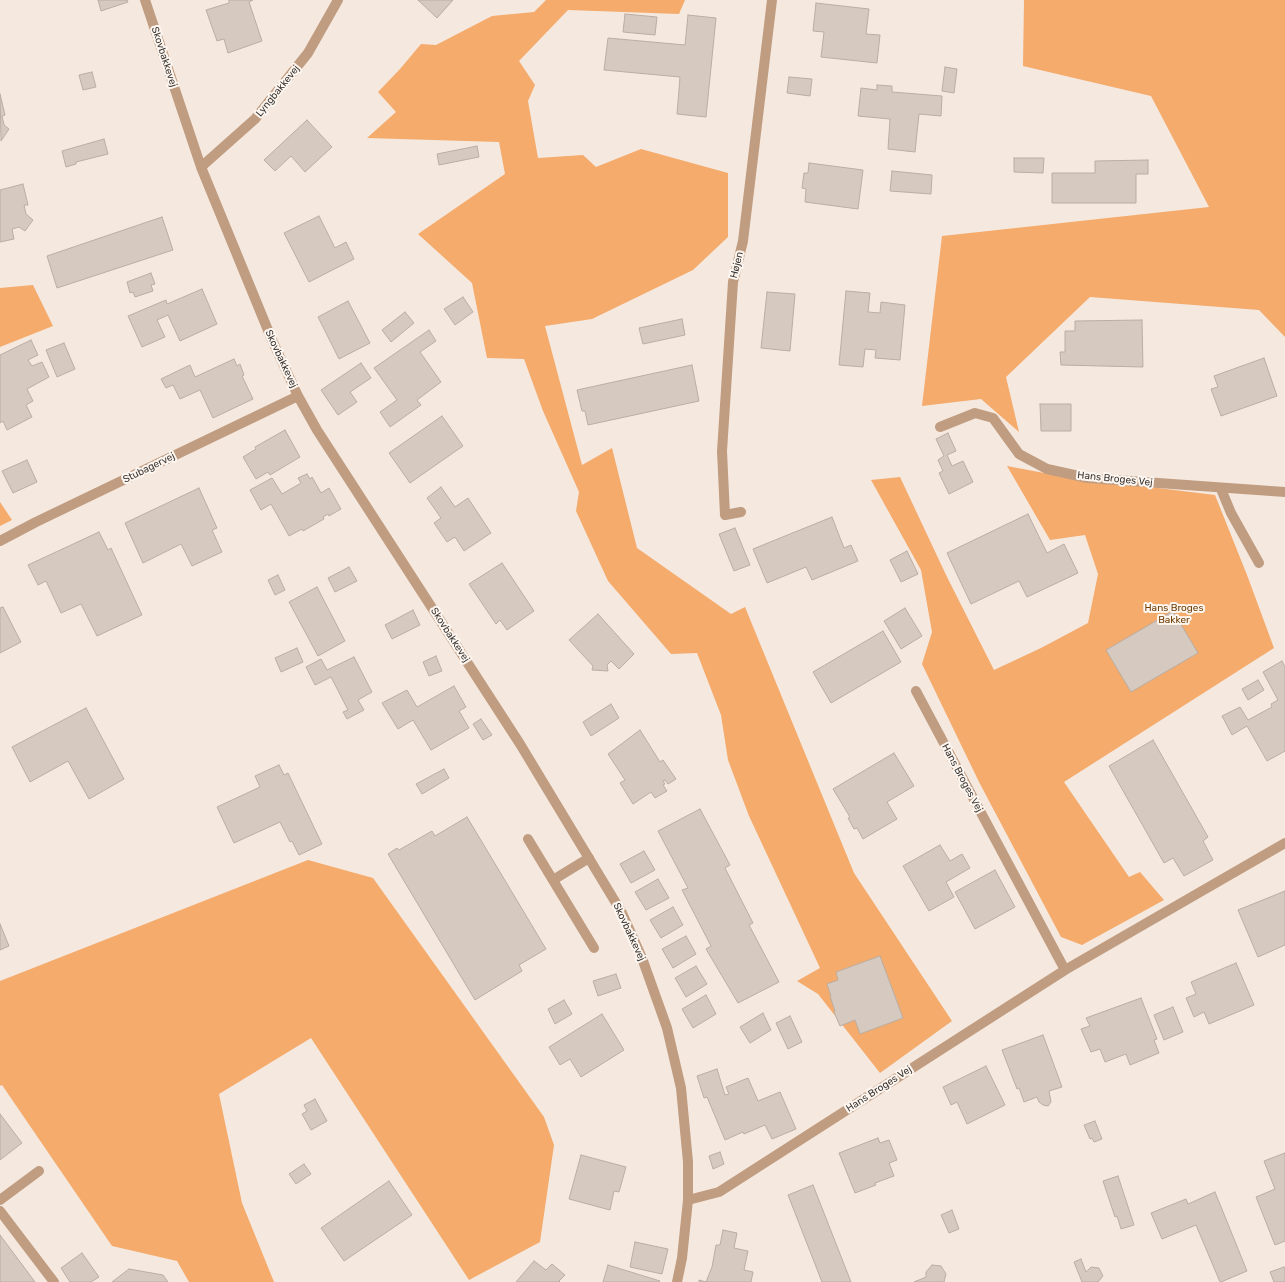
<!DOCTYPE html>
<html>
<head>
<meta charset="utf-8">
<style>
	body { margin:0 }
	canvas { display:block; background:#f5e8df }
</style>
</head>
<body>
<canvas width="1285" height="1282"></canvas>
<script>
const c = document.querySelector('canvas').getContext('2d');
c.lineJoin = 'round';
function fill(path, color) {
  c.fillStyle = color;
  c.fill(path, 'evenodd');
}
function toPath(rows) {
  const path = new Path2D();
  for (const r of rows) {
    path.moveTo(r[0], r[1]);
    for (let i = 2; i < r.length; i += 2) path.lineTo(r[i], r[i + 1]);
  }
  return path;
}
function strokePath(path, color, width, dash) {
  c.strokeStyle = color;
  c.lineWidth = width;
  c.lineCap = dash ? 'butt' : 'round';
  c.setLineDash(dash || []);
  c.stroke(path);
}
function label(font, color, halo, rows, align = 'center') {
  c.font = font + ' Rubik,sans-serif';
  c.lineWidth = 4;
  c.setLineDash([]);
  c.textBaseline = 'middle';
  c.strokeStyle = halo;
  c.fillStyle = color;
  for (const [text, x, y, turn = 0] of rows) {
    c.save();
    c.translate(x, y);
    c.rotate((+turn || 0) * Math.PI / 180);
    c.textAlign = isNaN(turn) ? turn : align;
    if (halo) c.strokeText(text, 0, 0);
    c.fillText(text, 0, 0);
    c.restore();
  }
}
fill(toPath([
	[546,0,685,0,679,14,568,10,519,61,535,85,528,101,538,158,583,155,596,167,641,149,728,173,728,237,693,270,592,319,545,326,582,465,612,448,637,548,731,614,745,607,854,873,952,1021,880,1073,818,994,797,981,820,968,749,816,728,760,721,715,697,653,671,654,608,581,576,511,579,492,543,411,524,359,487,358,472,283,418,234,505,174,499,142,367,138,396,112,378,92,400,69,421,44,436,45,492,16,534,12],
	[1024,0,1285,0,1285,337,1259,310,1090,297,1006,377,1019,432,981,399,922,406,942,236,1209,207,1151,96,1023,66],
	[33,285,53,326,0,347,0,288],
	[1007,466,1060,476,1215,495,1247,575,1274,648,1064,782,1129,877,1140,872,1164,900,1082,945,1061,937,979,782,922,664,932,632,921,570,871,480,900,477,947,577,994,670,1041,648,1088,623,1098,574,1085,535,1050,540],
	[0,502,12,520,0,526],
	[308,860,373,878,544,1117,554,1145,540,1242,469,1280,311,1038,219,1094,242,1203,274,1282,189,1282,177,1261,112,1246,2,1085,0,1086,0,981]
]), '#f4ab6c');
const building = toPath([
	[98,0,127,0,128,2,101,11,98,0],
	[229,0,253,0,249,2,262,41,228,53,224,39,217,41,206,10,229,3,229,0],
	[418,0,453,0,437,18,418,0],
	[816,3,869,9,866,34,880,35,877,63,821,57,824,32,813,31,816,3],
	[625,14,657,17,655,35,623,32,625,14],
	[688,15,716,18,706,117,677,114,680,77,604,70,608,38,685,45,688,15],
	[945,67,957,69,954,93,942,91,945,67],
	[92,72,96,87,83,90,79,75,92,72],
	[789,77,812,79,810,96,787,93,789,77],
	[877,85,892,86,892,92,942,96,941,116,919,114,915,152,888,149,890,119,858,116,861,88,877,90,877,85],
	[0,94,5,115,2,116,4,125,9,129,1,141,0,94],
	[307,120,332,147,305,172,291,156,275,171,264,160,307,120],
	[104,139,108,154,76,162,76,164,66,167,62,151,104,139],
	[477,146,479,157,439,165,437,154,477,146],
	[1014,158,1044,158,1043,173,1014,172,1014,158],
	[1148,160,1148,174,1136,174,1136,203,1052,203,1052,173,1095,173,1095,161,1148,160],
	[809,163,863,170,858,209,805,202,806,189,802,188,804,173,808,173,809,163],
	[892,171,932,175,931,194,890,191,892,171],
	[23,184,28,205,24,205,26,214,33,220,25,231,19,227,12,229,14,239,0,242,0,190,23,184],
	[319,216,335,248,346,242,354,259,309,282,284,233,319,216],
	[162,217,173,250,57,288,47,256,162,217],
	[151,273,155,284,151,285,153,291,135,297,133,292,130,293,127,282,151,273],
	[202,289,217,324,180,341,168,315,157,320,165,337,142,347,128,316,166,300,167,304,202,289],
	[846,291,870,293,868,312,880,313,881,302,905,305,900,360,875,358,876,350,865,349,863,367,839,365,846,291],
	[767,292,795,294,790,351,761,348,767,292],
	[463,297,473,312,455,325,444,309,463,297],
	[348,301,370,343,339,359,318,317,348,301],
	[405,312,414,323,391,342,382,330,405,312],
	[682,319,685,335,643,344,639,328,682,319],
	[1142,320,1143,367,1061,365,1060,352,1065,352,1065,331,1075,331,1075,321,1142,320],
	[429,330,436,341,420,352,441,382,417,400,421,405,390,427,380,412,397,400,374,368,429,330],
	[31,340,38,355,28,360,32,366,42,362,49,377,27,389,33,401,26,405,32,417,7,430,3,421,0,423,0,355,31,340],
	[64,343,75,369,57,377,46,350,64,343],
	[1264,358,1277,396,1221,416,1211,389,1218,387,1214,376,1264,358],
	[234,359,237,366,240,364,244,375,242,376,253,399,213,418,200,390,180,399,173,385,166,388,161,379,190,365,195,377,234,359],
	[361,363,371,378,350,392,357,402,338,415,321,390,361,363],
	[692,365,699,401,588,425,585,411,582,411,577,390,692,365],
	[1040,404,1071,404,1071,431,1041,431,1040,404],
	[442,416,463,446,410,483,389,453,442,416],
	[285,430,300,457,270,475,268,472,256,479,243,457,256,449,255,447,285,430],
	[948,433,956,451,947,455,952,466,963,461,973,482,949,494,939,473,943,471,938,460,944,456,936,439,948,433],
	[27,460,37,482,13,493,2,471,27,460],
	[307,474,310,479,312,477,321,493,329,488,341,509,329,516,328,514,323,517,324,519,303,531,302,529,289,536,271,504,261,510,250,490,272,478,282,494,301,483,298,478,307,474],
	[441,487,455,507,468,498,491,533,464,551,455,537,447,542,434,523,441,518,427,498,441,487],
	[199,488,217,528,212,530,222,552,192,566,181,544,143,563,125,523,199,488],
	[1028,514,1047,553,1064,544,1078,573,1027,597,1019,581,971,604,947,553,1028,514],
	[832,517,844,548,851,545,858,561,812,580,806,567,767,583,753,549,832,517],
	[735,528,750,565,734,571,719,534,735,528],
	[99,532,108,550,111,548,142,615,97,636,81,604,61,613,46,581,38,585,28,565,99,532],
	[907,551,918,574,901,582,890,560,907,551],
	[502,563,534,611,507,630,500,620,496,624,469,584,502,563],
	[349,567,357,581,335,592,328,578,349,567],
	[278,575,285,590,275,595,268,580,278,575],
	[317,587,345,641,318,656,289,602,317,587],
	[3,607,21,642,0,653,0,608,3,607],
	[905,608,922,636,901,649,884,621,905,608],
	[413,610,420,625,392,639,385,625,413,610],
	[1173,611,1198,653,1131,692,1106,650,1173,611],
	[598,614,634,654,619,669,611,661,607,665,608,671,592,670,593,666,569,640,598,614],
	[883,631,901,662,831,703,813,672,883,631],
	[297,648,303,662,281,672,275,658,297,648],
	[436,656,442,671,429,676,423,662,436,656],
	[354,657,372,692,358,700,364,710,347,719,343,712,348,710,331,677,315,685,306,667,321,659,327,670,354,657],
	[1282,661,1285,667,1285,751,1267,761,1247,726,1232,735,1222,716,1240,707,1248,720,1272,707,1271,704,1278,700,1263,672,1282,661],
	[1258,680,1264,690,1248,700,1242,689,1258,680],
	[454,686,466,707,459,711,469,728,431,750,413,720,398,729,382,703,407,690,417,707,454,686],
	[611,704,619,718,591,736,583,722,611,704],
	[86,708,124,779,89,799,68,761,30,782,12,747,86,708],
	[481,719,492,735,483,740,473,724,481,719],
	[640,730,660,762,663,760,676,779,668,784,665,780,663,781,665,784,663,785,667,791,655,798,651,792,633,804,620,783,625,780,608,754,640,730],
	[1153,740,1208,837,1203,841,1213,860,1184,876,1173,858,1164,863,1109,766,1153,740],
	[894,753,914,786,887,802,897,819,863,839,857,828,854,829,848,818,850,817,833,789,894,753],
	[279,765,284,775,288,773,322,844,299,855,292,841,290,842,280,822,234,843,217,807,260,787,255,776,279,765],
	[444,769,449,778,422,794,416,784,444,769],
	[700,809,730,865,725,868,753,923,749,925,779,982,738,1003,706,949,711,946,682,890,688,888,658,831,700,809],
	[467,817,546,949,519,965,522,971,475,1000,388,854,397,848,399,850,432,831,435,836,467,817],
	[940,845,950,861,962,854,970,868,946,882,954,897,929,911,903,866,940,845],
	[644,851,655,870,631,883,620,864,644,851],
	[995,870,1015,907,975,929,955,892,995,870],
	[658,879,669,898,646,910,635,892,658,879],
	[1285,891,1285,945,1258,957,1238,910,1285,891],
	[673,907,683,925,661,938,650,920,673,907],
	[0,924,9,946,0,950,0,924],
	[686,936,696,954,673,968,662,949,686,936],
	[880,956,903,1018,860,1034,855,1020,840,1026,834,1012,835,1011,830,996,831,996,827,984,838,980,836,972,880,956],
	[1236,963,1254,1005,1209,1024,1204,1012,1194,1017,1186,998,1196,994,1191,982,1236,963],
	[696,966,707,984,686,997,675,978,696,966],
	[616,974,621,988,598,996,593,981,616,974],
	[706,995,716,1014,693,1028,682,1009,706,995],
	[1141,998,1157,1039,1154,1040,1159,1053,1130,1065,1126,1054,1105,1062,1100,1049,1091,1052,1081,1029,1090,1026,1086,1018,1141,998],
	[564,1000,572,1014,555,1024,548,1009,564,1000],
	[1173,1007,1183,1032,1164,1040,1154,1015,1173,1007],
	[763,1013,771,1030,750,1043,740,1027,763,1013],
	[602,1014,624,1050,581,1077,570,1059,560,1065,549,1047,602,1014],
	[790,1016,802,1042,788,1049,776,1023,790,1016],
	[1043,1035,1062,1087,1049,1091,1051,1102,1048,1106,1043,1105,1039,1102,1037,1097,1024,1102,1019,1088,1017,1089,1002,1050,1043,1035],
	[986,1066,1005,1105,967,1124,957,1102,951,1105,943,1087,986,1066],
	[717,1069,725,1095,729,1094,726,1087,748,1078,758,1101,780,1092,796,1129,772,1139,765,1125,744,1134,743,1132,725,1140,707,1097,704,1098,697,1076,717,1069],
	[315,1099,327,1121,311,1130,302,1114,307,1111,304,1105,315,1099],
	[0,1114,22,1143,0,1160,0,1114],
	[1095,1121,1102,1139,1094,1142,1092,1138,1090,1139,1084,1125,1095,1121],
	[878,1138,880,1143,889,1140,897,1160,889,1163,894,1176,875,1183,876,1185,855,1193,839,1153,878,1138],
	[720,1152,724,1164,713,1169,709,1156,720,1152],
	[1285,1153,1285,1241,1275,1245,1256,1197,1275,1189,1264,1161,1285,1153],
	[581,1155,626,1167,619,1192,614,1191,610,1210,569,1199,581,1155],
	[304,1164,311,1174,296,1184,289,1174,304,1164],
	[1118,1176,1134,1225,1121,1229,1117,1216,1115,1217,1103,1181,1118,1176],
	[389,1181,412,1215,344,1261,321,1228,389,1181],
	[813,1185,851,1282,822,1282,788,1195,813,1185],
	[1215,1192,1247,1271,1221,1282,1220,1282,1196,1225,1162,1239,1151,1213,1186,1199,1188,1204,1215,1192],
	[952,1210,959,1229,949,1233,941,1215,952,1210],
	[723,1230,737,1233,734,1248,748,1251,744,1270,753,1272,751,1282,699,1282,699,1280,706,1282,712,1267,716,1245,720,1245,723,1230],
	[0,1235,35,1282,0,1282,0,1235],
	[635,1242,668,1249,662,1274,630,1267,635,1242],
	[82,1253,99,1277,91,1282,70,1282,61,1268,82,1253],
	[1081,1259,1086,1272,1091,1267,1099,1268,1103,1276,1098,1282,1082,1282,1074,1262,1081,1259],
	[534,1261,546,1270,552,1264,565,1275,559,1281,560,1282,516,1282,534,1261],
	[608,1265,660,1281,659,1282,603,1282,608,1265],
	[932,1265,941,1266,946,1274,944,1282,914,1282,926,1277,926,1272,932,1265],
	[1284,1267,1285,1271,1285,1282,1274,1282,1270,1272,1284,1267],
	[129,1269,163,1275,168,1282,112,1282,129,1269]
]);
fill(building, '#d5c9c0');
strokePath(building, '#baaea4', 1);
strokePath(toPath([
	[528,839,594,948],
	[553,880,589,858],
	[0,1200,39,1171],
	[0,1211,54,1282]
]), '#c09d81', 10);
strokePath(toPath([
	[145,0,201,167,272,340,298,396,317,430,520,744,622,913,642,958,667,1028,681,1088,688,1162,688,1200,682,1258,677,1282],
	[201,167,255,119,308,53,338,0],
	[940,427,975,413,993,418,1019,454,1047,469,1088,478,1285,492],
	[1221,489,1231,513,1259,563],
	[741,512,725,515,722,451,733,282,743,241,772,0],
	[0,541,36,522,298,396],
	[916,691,1065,970],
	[688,1200,719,1192,1065,970,1285,843]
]), '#c09d81', 10);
label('10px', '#3a3531', '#fef7f1', [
	["Skovbakkevej",164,57,72],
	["Lyngbakkevej",278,91,-51],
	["Højen",737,265,-76],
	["Skovbakkevej",281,359,65],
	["Stubagervej",149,468,-26],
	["Hans Broges Vej",1115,479,6],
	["Skovbakkevej",450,635,57],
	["Hans Broges Vej",962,778,62],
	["Skovbakkevej",629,932,65],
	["Hans Broges Vej",879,1089,-33]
]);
label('10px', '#6f3d04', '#fef7f1', [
	["Hans Broges",1174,608],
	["Bakker",1174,620]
]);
</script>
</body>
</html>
